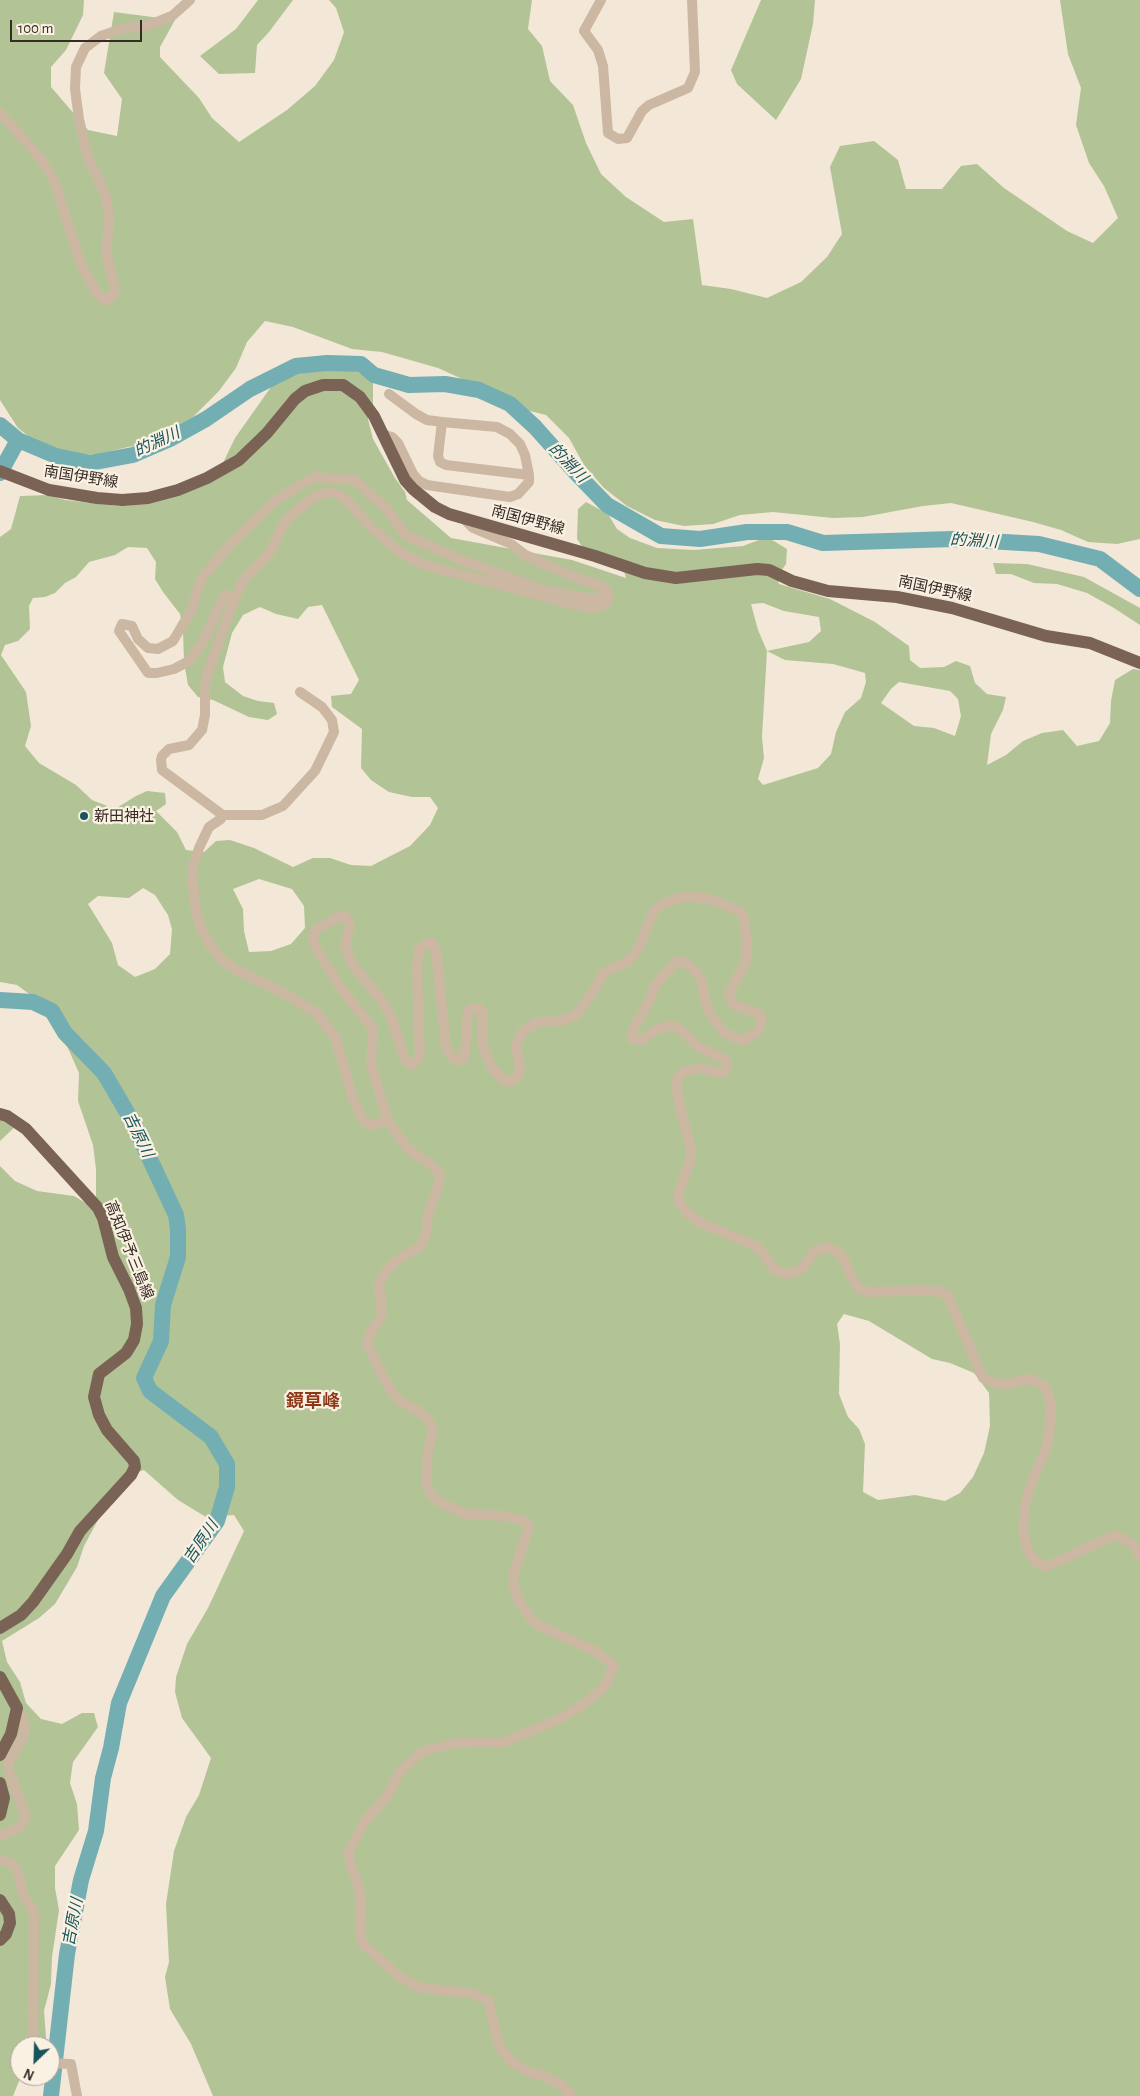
<!DOCTYPE html>
<html>
<head>
<meta charset="utf-8">
<style>
	body { margin:0 }
	#map { position:relative; width:1140px; height:2096px; overflow:hidden; background:#f3e7d7; font-family:"Alegreya Sans",sans-serif }
	canvas { display:block }
	.north { position:absolute; left:10px; top:2036px; width:50px; height:50px; box-sizing:border-box; background:#fbf1e3; border:1px solid #aca297; border-radius:50%; rotate:204deg; font-size:14px; font-weight:700; line-height:20px; text-align:center; color:#362b25 }
	.north::after { content:''; display:block; margin:auto; width:18px; height:22px; background:#17545b; clip-path:polygon(50% 0,100% 100%,50% 72%,0 100%) }
	.scale { position:absolute; left:10px; top:20px; width:132px; height:22px; box-sizing:border-box; border:2px solid #362b25; border-top:0; padding-left:6px; font-size:15px; line-height:18px; white-space:nowrap; color:#362b25; -webkit-text-stroke:4px #fbf1e3; paint-order:stroke }
</style>
</head>
<body>
<div id="map">
<canvas width="1140" height="2096"></canvas>
<div class="north">N</div>
<div class="scale">100 m</div>
</div>
<script>
const c = document.querySelector('canvas').getContext('2d');
c.lineJoin = 'round';
function fill(path, color) {
  c.fillStyle = color;
  c.fill(path, 'evenodd');
}
function toPath(rows) {
  const path = new Path2D();
  for (const r of rows) {
    path.moveTo(r[0], r[1]);
    for (let i = 2; i < r.length; i += 2) path.lineTo(r[i], r[i + 1]);
  }
  return path;
}
function strokePath(path, color, width, dash) {
  c.strokeStyle = color;
  c.lineWidth = width;
  c.lineCap = dash ? 'butt' : 'round';
  c.setLineDash(dash || []);
  c.stroke(path);
}
function label(font, color, halo, rows, align = 'center') {
  c.font = font + ' "Alegreya Sans","Noto Sans JP",sans-serif';
  c.lineWidth = 4.5;
  c.setLineDash([]);
  c.textBaseline = 'middle';
  c.strokeStyle = halo;
  c.fillStyle = color;
  for (const [text, x, y, turn = 0] of rows) {
    c.save();
    c.translate(x, y);
    c.rotate((+turn || 0) * Math.PI / 180);
    c.textAlign = isNaN(turn) ? turn : align;
    if (halo) c.strokeText(text, 0, 0);
    c.fillText(text, 0, 0);
    c.restore();
  }
}
fill(toPath([
	[0,0,84,0,83,15,66,50,51,67,51,87,88,130,117,136,122,99,104,73,114,12,175,20,160,47,160,57,199,98,212,118,239,142,287,110,315,86,334,60,344,32,336,8,329,0,532,0,528,29,542,46,550,81,573,105,586,143,601,174,626,197,664,222,693,219,702,285,731,289,767,298,801,282,827,257,842,234,830,167,840,146,874,141,898,160,906,189,942,189,961,166,977,164,1004,188,1067,231,1093,243,1118,218,1104,186,1089,163,1076,125,1081,88,1068,54,1060,0,1140,0,1140,539,1117,544,1088,542,1061,530,1033,522,951,503,923,506,863,517,833,518,773,512,740,515,713,524,684,526,655,520,627,506,604,488,584,465,569,438,546,415,518,408,493,393,438,368,382,352,352,349,293,327,265,321,247,342,236,368,219,391,180,430,153,441,95,455,71,454,42,447,18,428,0,400],
	[258,0,293,0,269,32,257,45,255,73,219,74,200,56,236,29],
	[761,0,815,0,813,24,801,79,776,120,737,84,731,70],
	[329,366,358,372,373,381,373,404,368,419,373,439,395,478,405,492,407,500,451,538,572,560,626,578,621,561,583,548,577,539,578,509,586,502,608,514,617,529,630,538,657,548,694,550,743,546,767,537,787,549,786,564,777,577,779,584,830,599,875,622,909,646,910,660,920,668,944,667,956,661,970,666,975,683,987,694,1006,697,1003,710,991,734,987,765,1006,755,1023,741,1042,733,1063,730,1077,746,1099,741,1110,723,1111,701,1115,680,1133,669,1140,670,1140,2096,213,2096,191,2044,170,2009,165,1977,169,1962,166,1904,174,1851,186,1817,199,1795,211,1758,182,1718,175,1692,176,1677,187,1644,208,1608,244,1531,234,1515,206,1517,178,1500,144,1470,132,1474,105,1507,84,1546,77,1567,55,1604,39,1618,2,1641,7,1662,20,1682,26,1703,41,1719,62,1724,82,1713,94,1713,98,1727,73,1762,70,1783,77,1804,79,1830,55,1866,55,1888,59,1910,52,1957,51,1984,44,2011,46,2037,42,2046,20,2046,21,2076,13,2096,0,2096,0,1166,15,1181,37,1191,74,1196,96,1209,96,1169,93,1145,78,1101,79,1073,63,1037,40,1002,17,985,0,982,0,537,11,529,20,496,49,495,65,500,118,506,159,494,222,465,235,438,271,387,287,376,310,367],
	[128,547,147,548,156,562,155,579,163,592,180,614,183,631,184,662,188,685,198,697,213,700,249,717,268,720,277,714,274,703,258,701,243,696,225,682,223,667,232,633,243,615,260,607,276,614,298,619,308,607,322,605,359,680,351,694,331,696,332,707,362,729,361,768,371,780,389,792,412,797,430,797,438,808,430,825,410,846,371,866,351,865,330,858,313,858,293,867,254,848,230,840,216,841,204,852,186,850,177,832,156,811,166,804,165,793,147,791,136,796,115,809,92,800,76,785,39,763,25,746,31,726,26,692,1,655,5,645,18,641,30,629,29,606,33,598,45,597,55,593,65,583,76,577,89,562,115,555],
	[763,603,784,611,819,617,821,631,809,642,767,651,758,630,751,604],
	[767,651,785,660,833,664,865,673,866,682,861,698,845,712,836,732,831,754,818,768,763,785,758,779,764,758,762,737],
	[899,682,950,691,958,699,961,716,955,736,934,728,914,726,881,703,891,689],
	[259,879,292,889,304,906,305,928,291,944,271,951,249,952,244,931,243,909,233,889],
	[143,888,155,895,168,915,172,929,170,954,155,969,135,977,118,965,112,943,88,904,98,896,129,898],
	[844,1314,869,1321,932,1359,950,1363,974,1373,989,1393,990,1426,984,1453,973,1477,960,1493,945,1501,915,1495,878,1500,863,1492,865,1444,859,1429,848,1417,839,1394,840,1344,837,1324],
	[993,563,1027,564,1084,577,1140,608,1140,625,1114,608,1087,593,1057,584,1034,583,1011,574,996,574],
	[0,1109,20,1122,0,1141]
]), '#b2c496');
strokePath(toPath([
	[0,425,18,440,56,456,90,463,133,455,170,439,206,419,250,389,296,366,327,363,361,364,374,375,409,385,445,384,479,390,510,404,535,427,576,473,607,505,661,536,700,539,747,532,787,532,823,543,953,539,1039,544,1100,559,1140,589],
	[0,473,18,440],
	[0,1000,33,1002,52,1011,65,1033,104,1073,132,1121,176,1215,178,1229,178,1257,163,1305,161,1341,144,1378,150,1391,211,1437,227,1464,227,1487,217,1521,163,1596,119,1703,111,1748,103,1778,96,1831,81,1880,67,1954,51,2096]
]), '#73aeb3', 16);
strokePath(toPath([
	[601,0,584,31,598,50,603,66,608,133,618,139,627,138,642,111,649,105,688,88,695,72,692,0],
	[0,113,42,160,54,180,81,264,96,292,106,301,113,295,115,289,106,252,109,221,106,196,88,158,79,119,75,89,76,67,85,48,101,36,121,29,149,25,172,16,190,0],
	[389,394,416,414,427,420,442,422],
	[385,435,392,437,398,443,413,474,419,481,427,485,510,497,518,494,529,482,529,475,525,455,520,444,510,434,497,427,442,422,438,456,440,462,446,465,529,475],
	[233,602,245,578,269,554,286,520,312,498,325,493,334,493,340,495,347,501,372,528,401,553,425,565,572,604,592,608,605,605,609,597,605,588,569,575,524,554,511,544,473,528,464,519],
	[220,815,262,815,283,806,315,771,334,732,332,720,322,707,300,692],
	[387,1119,374,1125,365,1122,361,1116,353,1099,336,1039,317,1013,284,993,237,970,222,960,210,945,200,926,196,911,192,876,193,867,199,848,209,827,221,819,220,813,162,770,161,760,162,756,169,749,189,745,202,730,205,715,205,688,207,675,233,602,230,596,226,595,222,600,203,642,189,661,174,669,157,673,148,673,119,631,122,624,132,626,138,639,148,648,158,649,173,641,192,609,201,579,228,547,276,500,314,477,355,480,387,509,405,535,461,560,543,590,593,599,608,595],
	[0,1836,20,1827,26,1817,9,1771,9,1762,25,1733,25,1725,17,1708],
	[0,1860,11,1863,15,1868,20,1879,23,1895,34,1912,33,2046],
	[50,2063,71,2064,77,2096],
	[572,2096,560,2084,541,2075,530,2073,512,2062,501,2049,496,2035,489,2001,470,1993,420,1988,400,1977,362,1943,360,1930,361,1903,359,1887,350,1864,349,1851,365,1821,387,1797,399,1773,421,1752,439,1747,456,1743,505,1742,565,1716,588,1701,605,1686,614,1665,595,1651,540,1626,531,1619,519,1601,513,1586,514,1572,529,1527,527,1522,506,1516,466,1514,441,1503,432,1496,426,1482,428,1451,433,1428,429,1421,417,1410,400,1401,393,1394,376,1363,367,1343,371,1332,382,1315,379,1285,385,1272,396,1261,422,1245,426,1233,428,1214,439,1185,440,1174,431,1164,417,1156,405,1145,387,1119,371,1064,373,1029,340,987,316,948,313,939,316,929,343,915,347,919,350,925,345,946,352,964,385,1005,393,1022,403,1055,408,1063,413,1065,420,1055,417,969,419,949,426,944,432,943,436,951,446,1048,453,1058,459,1061,462,1059,465,1054,468,1011,473,1008,478,1008,483,1013,482,1039,485,1052,492,1067,502,1079,510,1082,517,1078,520,1069,516,1046,522,1032,537,1022,561,1021,576,1015,594,990,604,972,629,961,637,951,654,911,663,904,678,898,694,897,713,900,739,911,743,915,746,935,746,961,729,993,731,1000,736,1006,759,1013,762,1019,758,1031,743,1041,725,1033,713,1018,706,1005,702,982,696,972,686,963,677,961,655,985,649,1001,632,1032,632,1039,642,1040,657,1029,672,1025,681,1030,698,1047,724,1059,727,1062,726,1070,721,1073,698,1068,681,1073,676,1083,681,1113,691,1147,691,1159,679,1192,679,1202,687,1213,699,1222,758,1247,775,1270,786,1274,798,1271,805,1265,814,1251,828,1247,841,1254,852,1278,858,1288,869,1292,937,1290,948,1296,983,1378,995,1383,1007,1384,1030,1379,1043,1385,1048,1392,1051,1408,1049,1435,1046,1448,1028,1492,1025,1507,1023,1530,1027,1547,1033,1559,1045,1567,1115,1535,1133,1544,1140,1557]
]), '#ccb7a2', 10);
strokePath(toPath([
	[0,471,49,490,97,498,122,500,148,498,178,490,207,478,239,460,267,433,295,399,305,391,323,385,343,385,360,397,374,416,405,480,413,489,435,507,449,514,595,556,645,573,676,578,757,569,769,570,792,581,828,591,897,597,952,608,1046,636,1090,643,1140,663],
	[0,1114,7,1116,26,1129,98,1208,103,1218,113,1257,129,1289,136,1308,137,1324,134,1340,126,1353,99,1374,94,1397,99,1415,107,1430,134,1461,135,1467,131,1475,80,1531,67,1554,33,1602,21,1615,0,1628],
	[0,1677,17,1708,11,1734,0,1755],
	[0,1783,4,1798,0,1815],
	[0,1900,9,1914,10,1923,6,1934,0,1940]
]), '#7a6254', 12);
for (const [x, y, r, color] of [
	[84,816,5,"#17545b"]
]) {
  const dot = new Path2D();
  dot.arc(x, y, r, 0, 2 * Math.PI);
  c.fillStyle = color;
  c.fill(dot);
  strokePath(dot, '#fbf1e3', 2);
}
label('15px', '#362b25', '#fbf1e3', [
	["南国伊野線",81,477,9],
	["南国伊野線",528,520,15],
	["南国伊野線",935,589,12],
	["高知伊予三島線",129,1250,68]
]);
label('15px', '#362b25', '#fbf1e3', [
	["新田神社",94,816]
], 'left');
label('italic 16px', '#17545b', '#fbf1e3', [
	["的淵川",157,442,-25],
	["的淵川",568,463,46],
	["的淵川",974,541,3],
	["吉原川",138,1135,64],
	["吉原川",201,1542,-56],
	["吉原川",73,1922,-79]
]);
label('bold 18px', '#8d3716', '#fbf1e3', [
	["鏡草峰",313,1402]
]);
</script>
</body>
</html>
